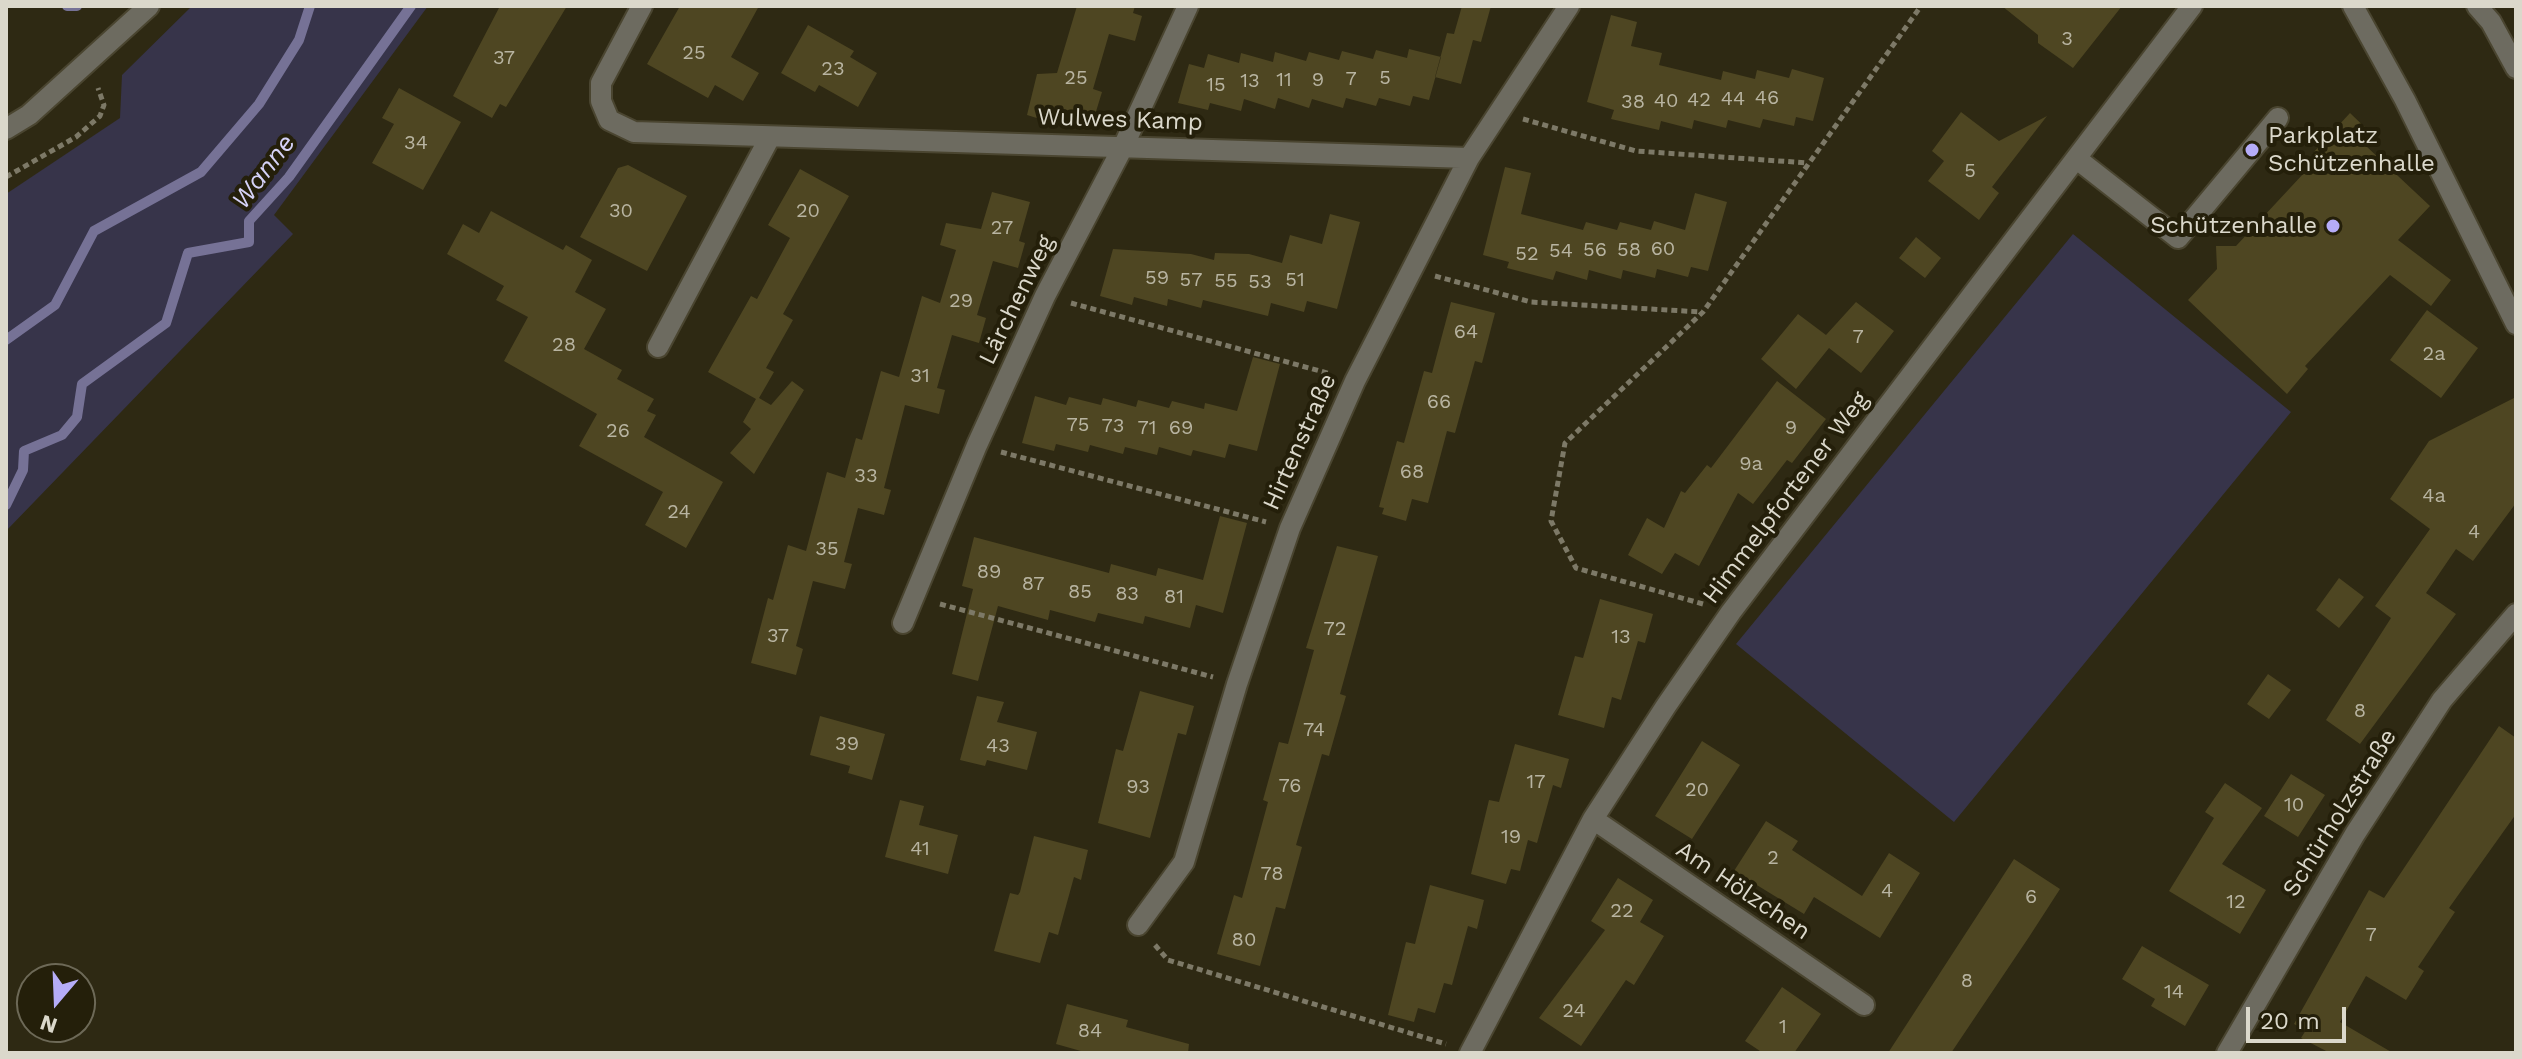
<!DOCTYPE html>
<html>
<head>
<meta charset="utf-8">
<style>
	body { margin:0 }
	#map { position:relative; width:2522px; height:1059px; overflow:hidden; background:#2e2913; font-family:"Work Sans",sans-serif }
	canvas { display:block }
	.frame { position:absolute; inset:0; border:8px solid #dbd8cb; pointer-events:none }
	.north { position:absolute; left:16px; top:963px; width:80px; height:80px; box-sizing:border-box; background:#241f0a; border:2px solid #6d6957; border-radius:50%; rotate:199deg; font-size:22px; font-weight:700; line-height:32px; text-align:center; color:#dbd8cb }
	.north::after { content:''; display:block; margin:auto; width:28px; height:36px; background:#b5acf8; clip-path:polygon(50% 0,100% 100%,50% 72%,0 100%) }
	.scale { position:absolute; left:2246px; top:1007px; width:100px; height:36px; box-sizing:border-box; border:4px solid #dbd8cb; border-top:0; padding-left:10px; font-size:24px; line-height:28px; white-space:nowrap; color:#dbd8cb; -webkit-text-stroke:6px #241f0a; paint-order:stroke }
</style>
</head>
<body>
<div id="map">
<canvas width="2522" height="1059"></canvas>
<div class="frame"></div>
<div class="north">N</div>
<div class="scale">20 m</div>
</div>
<script>
const c = document.querySelector('canvas').getContext('2d');
c.lineJoin = 'round';
function fill(path, color) {
  c.fillStyle = color;
  c.fill(path, 'evenodd');
}
function toPath(rows) {
  const path = new Path2D();
  for (const r of rows) {
    path.moveTo(r[0], r[1]);
    for (let i = 2; i < r.length; i += 2) path.lineTo(r[i], r[i + 1]);
  }
  return path;
}
function strokePath(path, color, width, dash) {
  c.strokeStyle = color;
  c.lineWidth = width;
  c.lineCap = dash ? 'butt' : 'round';
  c.setLineDash(dash || []);
  c.stroke(path);
}
function label(font, color, halo, rows, align = 'center') {
  c.font = font + ' "Work Sans",sans-serif';
  c.lineWidth = 8;
  c.setLineDash([]);
  c.textBaseline = 'middle';
  c.strokeStyle = halo;
  c.fillStyle = color;
  for (const [text, x, y, turn = 0] of rows) {
    c.save();
    c.translate(x, y);
    c.rotate((+turn || 0) * Math.PI / 180);
    c.textAlign = isNaN(turn) ? turn : align;
    if (halo) c.strokeText(text, 0, 0);
    c.fillText(text, 0, 0);
    c.restore();
  }
}
fill(toPath([
	[192,6,428,6,274,215,293,234,6,531,6,194,120,118,122,75],
	[2073,234,2291,412,1954,822,1736,644]
]), '#37344a');
strokePath(toPath([
	[67,6,77,6],
	[6,340,55,305,94,231,201,172,259,104,299,40,310,6],
	[6,505,23,470,24,451,62,435,77,417,82,384,166,323,188,253,249,242,249,221,289,177,411,6]
]), '#767296', 10);
fill(toPath([
	[500,6,567,6,506,107,500,104,492,118,453,96],
	[680,6,759,6,731,57,759,73,743,101,715,85,708,98,647,64],
	[1077,6,1135,6,1133,13,1142,16,1135,41,1109,34,1093,89,1102,92,1094,118,1060,108,1056,124,1027,115,1037,74,1057,73],
	[1462,6,1491,6,1481,42,1473,40,1461,84,1435,77,1447,33,1454,34],
	[2002,6,2122,6,2073,68,2038,43,2038,35],
	[1611,15,1637,22,1631,46,1662,53,1659,65,1721,80,1723,71,1755,79,1757,70,1789,78,1792,69,1824,78,1813,121,1796,117,1794,126,1763,119,1760,128,1728,120,1726,128,1694,120,1692,129,1661,121,1659,130,1611,119,1614,110,1587,102],
	[808,25,854,51,850,57,877,73,858,107,819,85,815,92,781,73],
	[1409,49,1441,57,1429,100,1413,96,1410,106,1379,98,1376,106,1346,98,1343,108,1312,99,1309,108,1278,98,1275,109,1244,99,1241,111,1210,103,1208,110,1178,103,1189,64,1204,68,1208,54,1239,63,1241,53,1273,62,1275,52,1306,61,1309,52,1339,60,1342,51,1373,59,1376,50,1407,58],
	[399,88,461,122,423,190,372,163,394,124,382,118],
	[1961,112,1999,141,2047,116,1992,187,1999,193,1979,220,1928,181,1944,161,1932,151],
	[2350,113,2375,137,2366,146,2430,206,2398,240,2451,280,2431,306,2390,275,2305,366,2308,369,2287,394,2188,300,2217,269,2216,246,2236,246,2317,159,2312,154],
	[628,165,687,196,647,271,580,237,618,168],
	[1505,167,1531,173,1521,214,1583,230,1586,222,1617,230,1620,222,1651,230,1654,221,1685,230,1695,193,1727,202,1708,271,1691,267,1688,277,1657,269,1655,278,1623,270,1621,279,1589,270,1587,280,1556,271,1553,280,1507,268,1509,262,1483,255],
	[800,169,849,196,783,314,793,320,766,368,774,372,759,398,771,405,792,381,804,390,754,474,730,453,751,429,743,422,756,399,708,372,751,296,757,299,790,238,768,225],
	[992,192,1030,202,1019,241,1025,243,1018,268,993,261,977,315,986,318,979,343,952,335,937,388,945,390,939,414,905,405,884,488,891,490,884,515,858,508,844,562,852,564,845,589,813,581,796,646,803,649,796,675,751,663,768,598,773,600,788,545,806,551,827,472,845,478,856,438,862,440,881,371,899,377,922,296,940,303,956,250,940,245,946,223,981,229],
	[491,211,563,250,566,245,592,260,575,292,606,309,584,349,622,370,617,379,654,399,647,411,656,415,644,437,723,482,686,548,645,525,663,492,579,446,597,414,504,361,528,317,496,300,504,286,447,254,463,224,479,233],
	[1330,214,1360,222,1337,309,1307,301,1304,312,1271,303,1268,316,1203,300,1201,308,1168,299,1167,306,1134,297,1132,305,1100,296,1113,249,1191,254,1214,260,1215,253,1249,254,1282,263,1290,235,1322,244],
	[1916,237,1941,258,1925,278,1899,258],
	[1451,302,1495,313,1482,363,1475,361,1455,433,1447,431,1428,503,1412,499,1406,521,1382,514,1384,508,1379,507,1397,441,1404,443,1424,371,1432,373],
	[1856,302,1894,331,1861,373,1829,348,1796,389,1761,359,1798,314,1826,335],
	[2427,310,2478,348,2441,398,2390,360],
	[1253,357,1280,364,1257,451,1229,444,1225,458,1193,450,1191,456,1159,447,1157,455,1125,447,1123,454,1090,445,1088,452,1056,444,1054,451,1022,443,1035,396,1066,405,1069,397,1101,405,1103,398,1136,407,1138,400,1169,408,1172,401,1204,409,1205,403,1237,411],
	[1777,381,1826,419,1792,463,1787,460,1753,504,1738,493,1699,566,1675,553,1662,574,1628,555,1647,518,1664,528,1681,491,1685,493,1707,465,1711,468],
	[2516,397,2516,503,2473,561,2456,549,2426,593,2456,614,2360,744,2326,720,2391,618,2375,606,2430,529,2390,499,2429,441],
	[1220,516,1247,523,1223,613,1196,605,1190,628,1145,616,1143,624,1098,613,1095,622,1050,610,1048,620,998,606,978,681,952,674,973,589,962,586,974,537,1109,573,1111,564,1156,576,1158,568,1203,580],
	[1337,546,1378,556,1340,694,1346,696,1329,756,1322,754,1296,845,1302,847,1285,909,1276,907,1260,966,1217,954,1234,895,1242,898,1268,802,1263,800,1279,742,1288,744,1314,650,1306,648],
	[2339,578,2364,597,2339,628,2316,610],
	[1600,599,1653,614,1645,643,1638,641,1621,700,1612,697,1604,728,1558,715,1575,656,1583,658],
	[2268,674,2291,690,2269,719,2247,704],
	[1140,691,1194,706,1186,735,1178,733,1150,838,1098,823,1116,749,1123,751],
	[977,696,1004,702,997,722,1037,732,1027,770,987,760,985,766,960,760],
	[820,716,885,734,872,780,848,773,850,766,810,755],
	[2499,726,2516,738,2516,814,2449,908,2455,912,2418,967,2424,971,2406,1000,2366,976,2340,1022,2393,1053,2330,1053,2301,1038,2306,1030,2294,1024,2369,890,2384,898],
	[1702,741,1740,765,1692,839,1655,816],
	[1515,744,1569,759,1561,788,1553,785,1537,843,1528,840,1520,871,1511,869,1506,884,1471,874,1489,800,1499,802],
	[2291,774,2325,795,2298,837,2264,816],
	[2225,783,2262,808,2222,864,2266,890,2240,934,2169,891,2214,818,2205,812],
	[900,800,924,806,919,825,958,835,948,874,885,857],
	[1766,821,1798,841,1792,850,1862,896,1889,853,1920,873,1880,938,1814,897,1804,914,1734,871],
	[1034,836,1088,850,1081,880,1074,877,1058,935,1049,932,1040,963,994,951,1010,893,1018,895,1020,892],
	[2014,859,2060,889,2029,937,1951,1053,1888,1053],
	[1618,878,1653,900,1640,922,1664,936,1634,985,1626,980,1581,1046,1539,1018,1605,930,1591,921],
	[1430,885,1484,900,1477,929,1468,926,1452,985,1444,983,1435,1013,1418,1008,1414,1022,1388,1015,1406,942,1415,944],
	[2142,946,2209,985,2185,1026,2151,1006,2155,999,2122,979],
	[1782,987,1821,1014,1794,1053,1763,1053,1745,1041],
	[1067,1004,1128,1020,1126,1027,1189,1044,1188,1053,1088,1053,1056,1044]
]), '#4e4622');
const minor = toPath([
	[642,6,601,83,601,101,609,120,634,132,1469,158],
	[2353,6,2405,100,2516,324],
	[2477,6,2491,22,2516,68],
	[6,129,29,115,149,6],
	[2077,159,2178,238,2278,118],
	[658,347,770,137],
	[903,623,977,445,1045,296,1124,145,1188,6],
	[1593,819,1864,1005],
	[1138,925,1184,862,1237,684,1290,528,1355,381,1469,158,1569,6],
	[1470,1053,1593,819,1666,706,1731,612,2192,6],
	[2227,1053,2355,834,2442,700,2516,614]
]);
strokePath(minor, '#4a4530', 24);
strokePath(toPath([
	[1523,119,1636,151,1808,163],
	[6,177,76,137,100,116,104,105,98,88],
	[1435,276,1531,302,1702,312],
	[1071,303,1331,374],
	[1001,452,1266,522],
	[940,604,1213,677],
	[1703,604,1576,568,1551,521,1565,443,1703,312,1921,6],
	[1155,945,1168,960,1446,1044]
]), '#7d7967', 5, [6, 4]);
strokePath(minor, '#6d6b60', 20);
for (const [x, y, r, color] of [
	[2252,150,8,"#b5acf8"],
	[2333,226,8,"#b5acf8"]
]) {
  const dot = new Path2D();
  dot.arc(x, y, r, 0, 2 * Math.PI);
  c.fillStyle = color;
  c.fill(dot);
  strokePath(dot, '#241f0a', 3);
}
label('20px', '#b8b4a1', null, [
	["3",2067,39],
	["25",694,53],
	["37",504,58],
	["23",833,69],
	["25",1076,78],
	["5",1385,78],
	["7",1351,79],
	["11",1284,80],
	["9",1318,80],
	["13",1250,81],
	["15",1216,85],
	["46",1767,98],
	["44",1733,99],
	["42",1699,100],
	["40",1666,101],
	["38",1633,102],
	["34",416,143],
	["5",1970,171],
	["30",621,211],
	["20",808,211],
	["27",1002,228],
	["60",1663,249],
	["56",1595,250],
	["58",1629,250],
	["54",1561,251],
	["52",1527,254],
	["59",1157,278],
	["57",1191,280],
	["51",1295,280],
	["55",1226,281],
	["53",1260,282],
	["29",961,301],
	["64",1466,332],
	["7",1858,337],
	["28",564,345],
	["2a",2434,354],
	["31",920,376],
	["66",1439,402],
	["75",1078,425],
	["73",1113,426],
	["71",1147,428],
	["69",1181,428],
	["9",1791,428],
	["26",618,431],
	["9a",1751,464],
	["68",1412,472],
	["33",866,476],
	["4a",2434,496],
	["24",679,512],
	["4",2474,532],
	["35",827,549],
	["89",989,572],
	["87",1033,584],
	["85",1080,592],
	["83",1127,594],
	["81",1174,597],
	["72",1335,629],
	["37",778,636],
	["13",1621,637],
	["8",2360,711],
	["74",1314,730],
	["39",847,744],
	["43",998,746],
	["17",1536,782],
	["76",1290,786],
	["93",1138,787],
	["20",1697,790],
	["10",2294,805],
	["19",1511,837],
	["41",920,849],
	["2",1773,858],
	["78",1272,874],
	["4",1887,891],
	["6",2031,897],
	["12",2236,902],
	["22",1622,911],
	["7",2371,935],
	["80",1244,940],
	["8",1967,981],
	["14",2174,992],
	["24",1574,1011],
	["1",1783,1027],
	["84",1090,1031]
]);
label('24px', '#dbd8cb', '#241f0a', [
	["Wulwes Kamp",1120,120,2],
	["Lärchenweg",1017,300,-64],
	["Hirtenstraße",1300,442,-66],
	["Himmelpfortener Weg",1786,498,-53],
	["Schürholzstraße",2340,813,-58],
	["Am Hölzchen",1743,891,34]
]);
label('24px', '#dbd8cb', '#241f0a', [
	["Parkplatz",2268,136],
	["Schützenhalle",2268,164],
	["Schützenhalle",2317,226,"right"]
], 'left');
label('italic 26px', '#d5d2f7', '#241f0a', [
	["Wanne",264,172,-53]
]);
</script>
</body>
</html>
